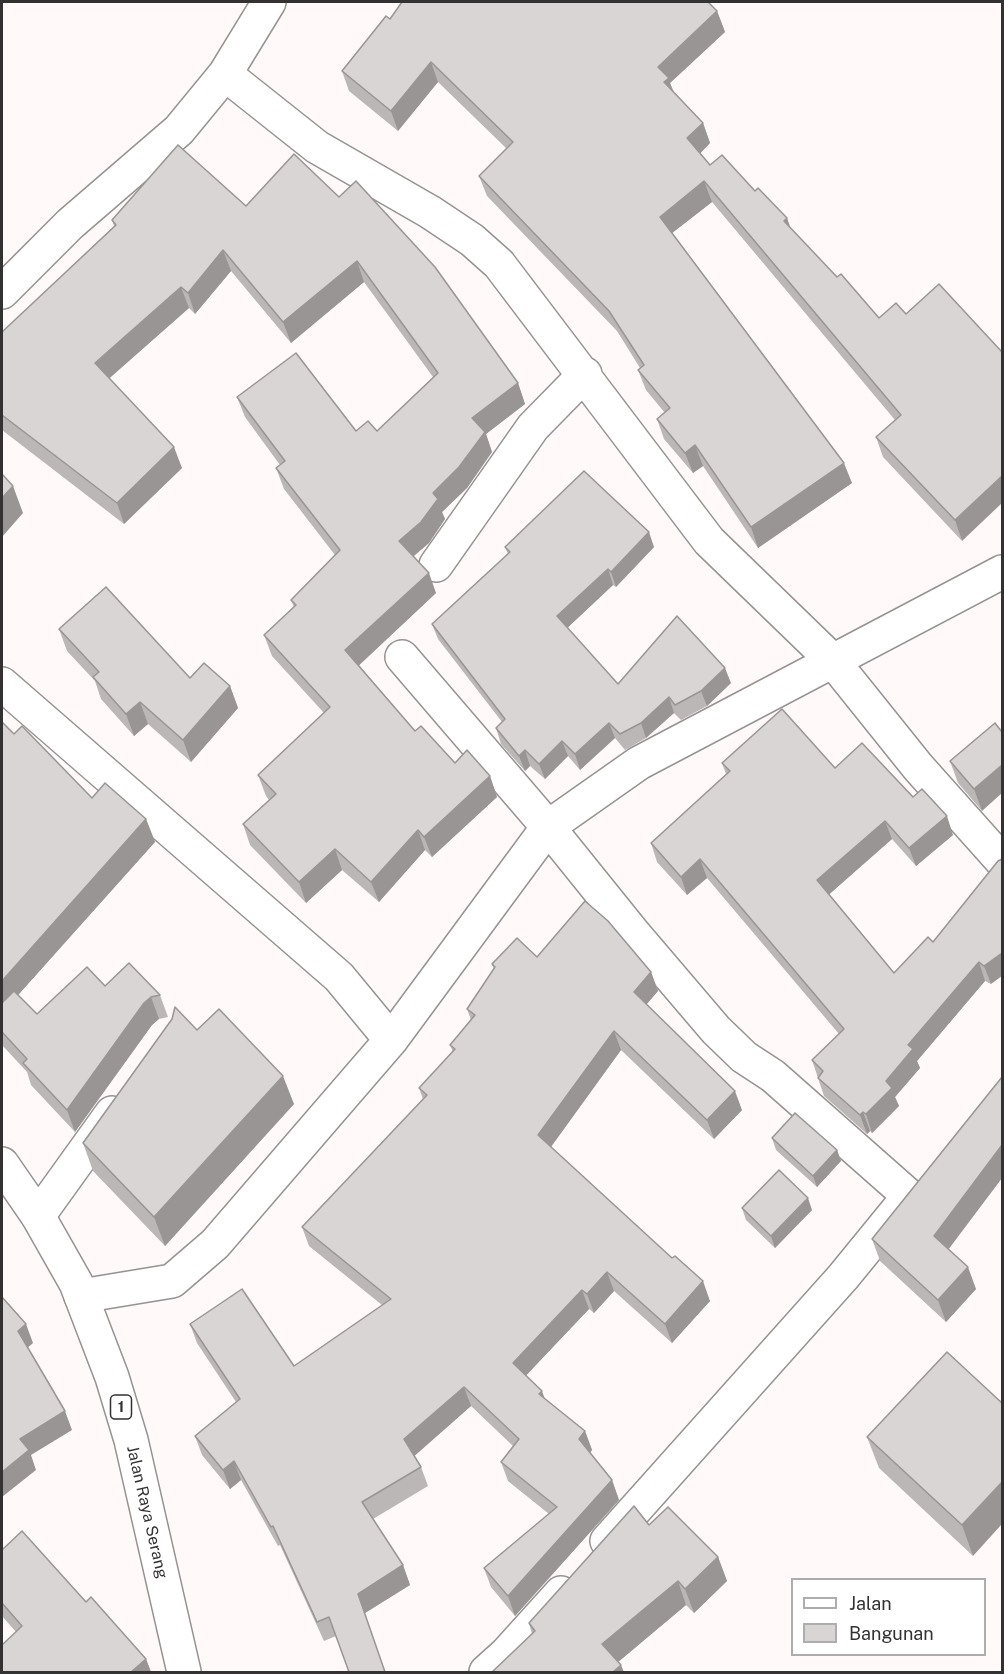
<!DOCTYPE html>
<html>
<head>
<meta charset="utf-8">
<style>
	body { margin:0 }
	#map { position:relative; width:1004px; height:1674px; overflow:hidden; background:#fffaf9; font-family:"Public Sans",sans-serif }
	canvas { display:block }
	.frame { position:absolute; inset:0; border:3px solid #333131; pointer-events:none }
	.legend { position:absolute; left:791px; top:1578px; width:195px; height:78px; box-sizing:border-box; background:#fff; border:2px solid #adadad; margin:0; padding:8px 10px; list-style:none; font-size:18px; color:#333131 }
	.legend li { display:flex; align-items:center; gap:12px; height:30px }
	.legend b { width:30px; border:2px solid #adadad }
</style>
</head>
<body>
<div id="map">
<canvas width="1004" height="1674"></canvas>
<div class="frame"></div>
<ul class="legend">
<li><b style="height:8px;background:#fff"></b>Jalan</li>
<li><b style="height:16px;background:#d9d5d4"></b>Bangunan</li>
</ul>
</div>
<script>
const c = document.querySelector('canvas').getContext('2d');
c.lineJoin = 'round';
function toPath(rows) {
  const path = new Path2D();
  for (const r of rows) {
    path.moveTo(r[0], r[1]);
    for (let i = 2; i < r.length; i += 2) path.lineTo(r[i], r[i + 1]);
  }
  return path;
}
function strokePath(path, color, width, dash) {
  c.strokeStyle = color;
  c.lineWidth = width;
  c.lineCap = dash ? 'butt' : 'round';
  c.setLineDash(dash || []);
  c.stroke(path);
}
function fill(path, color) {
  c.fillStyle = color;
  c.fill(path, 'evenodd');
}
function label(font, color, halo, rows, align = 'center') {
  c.font = font + ' "Public Sans",sans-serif';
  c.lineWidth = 6;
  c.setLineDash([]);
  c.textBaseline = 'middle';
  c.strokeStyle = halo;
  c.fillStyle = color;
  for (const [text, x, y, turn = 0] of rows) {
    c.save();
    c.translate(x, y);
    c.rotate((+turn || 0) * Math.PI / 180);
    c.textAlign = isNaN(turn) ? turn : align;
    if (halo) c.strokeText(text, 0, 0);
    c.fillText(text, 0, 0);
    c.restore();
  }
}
const minor = toPath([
	[225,74,317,147,430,212,472,240,499,264,709,541,833,661,918,767,1002,861],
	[2,292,70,224,179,130,225,74,269,2],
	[436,565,533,427,585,374],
	[402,657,548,827,635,935,716,1030,744,1057,773,1076,909,1196],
	[2,684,339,977,391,1040,215,1244,172,1281,81,1296],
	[391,1040,548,827,639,763,1002,572],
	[38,1216,112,1113],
	[607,1541,843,1277,901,1206],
	[486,1672,506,1654,561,1593]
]);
const highway = toPath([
	[2,1164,38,1216,76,1283,112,1377,131,1440,184,1672]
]);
strokePath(minor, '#979292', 36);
strokePath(highway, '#979292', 36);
strokePath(minor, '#fff', 33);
strokePath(highway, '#fff', 33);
fill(toPath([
	[717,11,725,32,670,83,674,92,703,123,710,143,700,153,710,165,755,191,787,218,790,228,837,277,879,318,896,303,962,541,883,457,876,437,895,420,712,202,672,233,852,483,758,548,703,466,693,473,664,439,657,419,665,413,646,390,638,370,640,368,617,331,487,196,479,176,507,149,438,82,398,131,349,91,342,71,390,19],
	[294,154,518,383,525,404,486,434,492,452,467,488,442,512,445,519,429,543,413,556,436,593,359,665,415,731,455,763,490,776,497,797,432,857,425,850,379,902,342,870,306,903,250,845,243,824,269,800,266,796,258,775,324,713,272,656,264,635,294,607,291,600,335,555,284,489,276,468,280,465,245,417,237,397,356,431,377,431,433,377,364,282,291,343,231,271,195,314,189,308,109,378,182,468,124,524,2,430,2,332,114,226,112,220,246,206],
	[505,547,654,547,616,587,613,585,567,628,618,684,731,683,707,706,681,720,674,713,646,738,625,750,615,738,580,770,568,756,545,779,530,766,525,771,501,744,496,728,502,722,438,639,432,624,508,554],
	[59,629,190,678,230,686,238,708,191,762,148,724,134,736,101,699,95,681,67,651],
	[2,722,14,734,92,798,146,819,155,842,18,995,37,1014,105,986,160,995,168,1017,159,1019,152,1025,75,1132,31,1085,27,1072,2,1045],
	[995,723,982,811,958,783,950,761],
	[722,763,835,768,913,797,953,835,916,866,892,839,829,894,894,973,933,942,998,861,991,984,985,981,917,1061,920,1068,895,1097,899,1106,872,1133,870,1131,867,1134,824,1096,812,1060,839,1034,707,878,687,895,657,862,651,843,726,774],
	[537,957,651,972,658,991,646,1004,742,1110,714,1139,621,1050,551,1147,710,1301,672,1343,614,1291,594,1313,589,1309,526,1375,545,1399,585,1431,592,1450,590,1453,612,1480,619,1500,515,1616,491,1587,484,1568,549,1514,508,1481,501,1462,513,1446,471,1406,414,1456,421,1467,428,1486,373,1519,403,1565,410,1585,365,1613,336,1636,324,1641,280,1545,278,1546,241,1480,230,1489,202,1455,195,1436,236,1402,197,1343,190,1324,294,1366,382,1305,309,1246,302,1227,423,1099,419,1088,453,1052,450,1045,471,1020,467,1009,494,969,492,964],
	[197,1030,294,1104,165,1246,93,1171,83,1143],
	[1002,1077,1002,1178,948,1249,976,1289,946,1322,880,1261,872,1239],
	[772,1138,837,1150,841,1161,817,1187,776,1150],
	[742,1208,812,1210,775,1248,746,1220],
	[947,1352,973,1556,879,1468,867,1437],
	[649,1525,718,1557,727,1581,694,1613,686,1605,618,1662,532,1634,529,1623],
	[2,1550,86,1602,146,1659,151,1672,2,1672,16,1632,2,1616]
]), '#bbb7b6');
fill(toPath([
	[717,11,725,32,670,83,676,99,671,103,658,67],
	[431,62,438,82,398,131,391,111],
	[703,123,710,143,695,159,687,138],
	[704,181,712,202,667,237,660,217],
	[787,218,794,238,784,221],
	[223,250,231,271,195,314,188,293],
	[357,261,364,282,291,343,283,322],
	[181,287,189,308,103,384,95,363],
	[518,383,525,404,486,434,492,452,467,488,442,512,445,519,429,543,407,562,399,541,433,493,472,418],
	[695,445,703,466,693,473,685,453],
	[174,447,182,468,124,524,117,503],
	[844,463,852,483,758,548,751,527],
	[1002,476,1002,503,962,541,955,520],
	[13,486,23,513,2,537,2,498],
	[649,532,654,547,616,587,611,572],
	[608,569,613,585,563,632,557,616],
	[429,573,436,593,353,671,345,650],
	[725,668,731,683,707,706,701,691],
	[230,686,238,708,191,762,183,740],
	[669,697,674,713,646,738,641,723],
	[140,702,148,724,134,736,126,714],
	[609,723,615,738,580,770,575,754],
	[562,741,568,756,545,779,539,764],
	[525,750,530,766,525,771,519,756],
	[1002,765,1002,793,982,811,974,789],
	[490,776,497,797,432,857,424,837],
	[947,816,953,835,916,866,909,848],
	[146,819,155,842,2,1013,2,981],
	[885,821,892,839,824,899,817,880],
	[418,830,425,850,379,902,371,882],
	[335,849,342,870,306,903,299,882],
	[700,859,707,878,687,895,681,877],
	[1002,953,1002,976,991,984,984,966],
	[979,962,985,981,917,1061,920,1068,895,1097,899,1106,872,1133,866,1114,908,1045],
	[651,972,658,991,641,1011,634,992],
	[151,997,159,1019,152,1025,75,1132,67,1110,144,1003],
	[614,1031,621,1050,545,1155,538,1135],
	[283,1076,294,1104,165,1246,154,1217],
	[735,1091,742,1110,714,1139,707,1120],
	[863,1112,870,1131,867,1134,860,1115],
	[1002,1145,1002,1178,942,1258,934,1236],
	[837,1150,841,1161,817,1187,813,1176],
	[808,1198,812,1210,775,1248,771,1236],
	[968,1267,976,1289,946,1322,938,1300],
	[607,1272,614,1291,594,1313,587,1294],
	[703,1281,710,1301,672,1343,665,1324],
	[582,1290,589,1309,520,1382,513,1363],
	[26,1324,33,1343,25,1350,18,1331],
	[464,1387,471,1406,411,1459,404,1439],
	[542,1391,549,1410,539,1394],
	[65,1411,72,1430,31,1455,36,1470,2,1497,2,1472,20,1439],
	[585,1431,592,1450,586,1458,579,1439],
	[234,1461,241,1480,230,1489,223,1470],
	[612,1480,619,1500,515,1616,508,1596],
	[1002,1482,1002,1524,973,1556,962,1525],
	[718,1557,727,1581,694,1613,685,1589],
	[403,1565,410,1585,365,1613,358,1594],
	[678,1581,686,1605,611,1668,602,1644],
	[146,1659,151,1672,131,1672],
	[621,1665,624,1672,613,1672]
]), '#989594');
const building = toPath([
	[402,2,708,2,717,11,658,67,669,78,664,82,703,123,687,138,710,165,722,155,755,191,758,188,787,218,784,221,837,277,841,274,879,318,896,303,906,314,939,284,1002,352,1002,476,955,520,876,437,901,415,704,181,660,217,844,463,751,527,695,445,685,453,657,419,670,408,638,370,644,365,609,311,479,176,513,142,431,62,391,111,342,71,386,16,390,19,402,2],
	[178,145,246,206,294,154,339,197,356,181,435,267,518,383,472,418,485,432,459,467,433,493,438,499,421,522,399,541,429,573,345,650,415,731,421,726,455,763,467,750,490,776,424,837,418,830,371,882,335,849,299,882,243,824,276,794,258,775,330,707,264,635,296,605,291,600,340,550,276,468,285,461,237,397,296,353,356,431,368,421,377,431,438,373,357,261,283,322,223,250,188,293,181,287,95,363,174,447,117,503,2,415,2,332,116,225,112,220,178,145],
	[584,471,649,532,611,572,608,569,557,616,618,684,677,616,725,668,701,691,675,705,669,697,641,723,620,734,609,723,575,754,562,741,539,764,525,750,519,756,496,728,505,719,432,624,510,552,505,547,584,471],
	[2,474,13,486,2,498,2,474],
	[106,587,190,678,204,663,230,686,183,740,140,702,126,714,93,677,99,672,59,629,106,587],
	[782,709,835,768,862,743,913,797,922,789,947,816,909,848,885,821,817,880,894,973,928,937,933,942,998,861,1002,859,1002,953,984,966,979,962,908,1045,913,1049,886,1081,892,1088,866,1114,863,1112,860,1115,818,1078,823,1071,812,1060,844,1029,700,859,681,877,651,843,730,771,722,763,782,709],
	[2,722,14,734,22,726,92,798,105,783,146,819,2,981,2,722],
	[995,723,1002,732,1002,765,974,789,950,761,995,723],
	[585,901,608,921,651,972,634,992,735,1091,707,1120,614,1031,538,1135,672,1258,675,1256,703,1281,665,1324,607,1272,587,1294,582,1290,513,1363,542,1391,539,1394,585,1431,579,1439,612,1480,508,1596,484,1568,557,1507,501,1462,519,1439,464,1387,404,1439,421,1467,362,1502,403,1565,358,1594,385,1672,349,1672,329,1617,317,1622,273,1526,271,1527,234,1461,223,1470,195,1436,240,1399,190,1324,242,1289,294,1366,391,1299,302,1227,427,1095,419,1088,455,1049,450,1045,475,1015,467,1009,495,967,492,964,517,938,537,957,585,901],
	[129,963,160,995,151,997,144,1003,67,1110,23,1063,27,1059,2,1032,2,1003,14,991,37,1014,87,967,105,986,129,963],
	[175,1007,197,1030,219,1009,283,1076,154,1217,83,1143,172,1019,175,1007],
	[1002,1077,1002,1145,934,1236,968,1267,938,1300,872,1239,1002,1077],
	[795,1113,837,1150,813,1176,772,1138,795,1113],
	[779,1170,808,1198,771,1236,742,1208,779,1170],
	[2,1297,26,1324,18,1331,65,1411,20,1439,29,1450,2,1472,2,1297],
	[947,1352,1002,1403,1002,1482,962,1525,867,1437,947,1352],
	[634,1506,649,1525,668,1507,718,1557,685,1589,678,1581,602,1644,621,1665,613,1672,492,1672,535,1631,529,1623,634,1506],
	[22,1531,86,1602,91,1597,146,1659,131,1672,2,1672,2,1645,22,1626,2,1603,2,1550,22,1531]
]);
fill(building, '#d9d5d4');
strokePath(building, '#989594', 1.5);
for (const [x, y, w] of [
	[121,1407,21]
]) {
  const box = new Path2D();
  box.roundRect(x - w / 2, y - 12, w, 24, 4.5);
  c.fillStyle = '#fff';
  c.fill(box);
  strokePath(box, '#333131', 1.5);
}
label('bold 15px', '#333131', null, [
	["1",121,1407]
]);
label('16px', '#333131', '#fff', [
	["Jalan Raya Serang",147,1512,77]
]);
</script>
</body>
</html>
